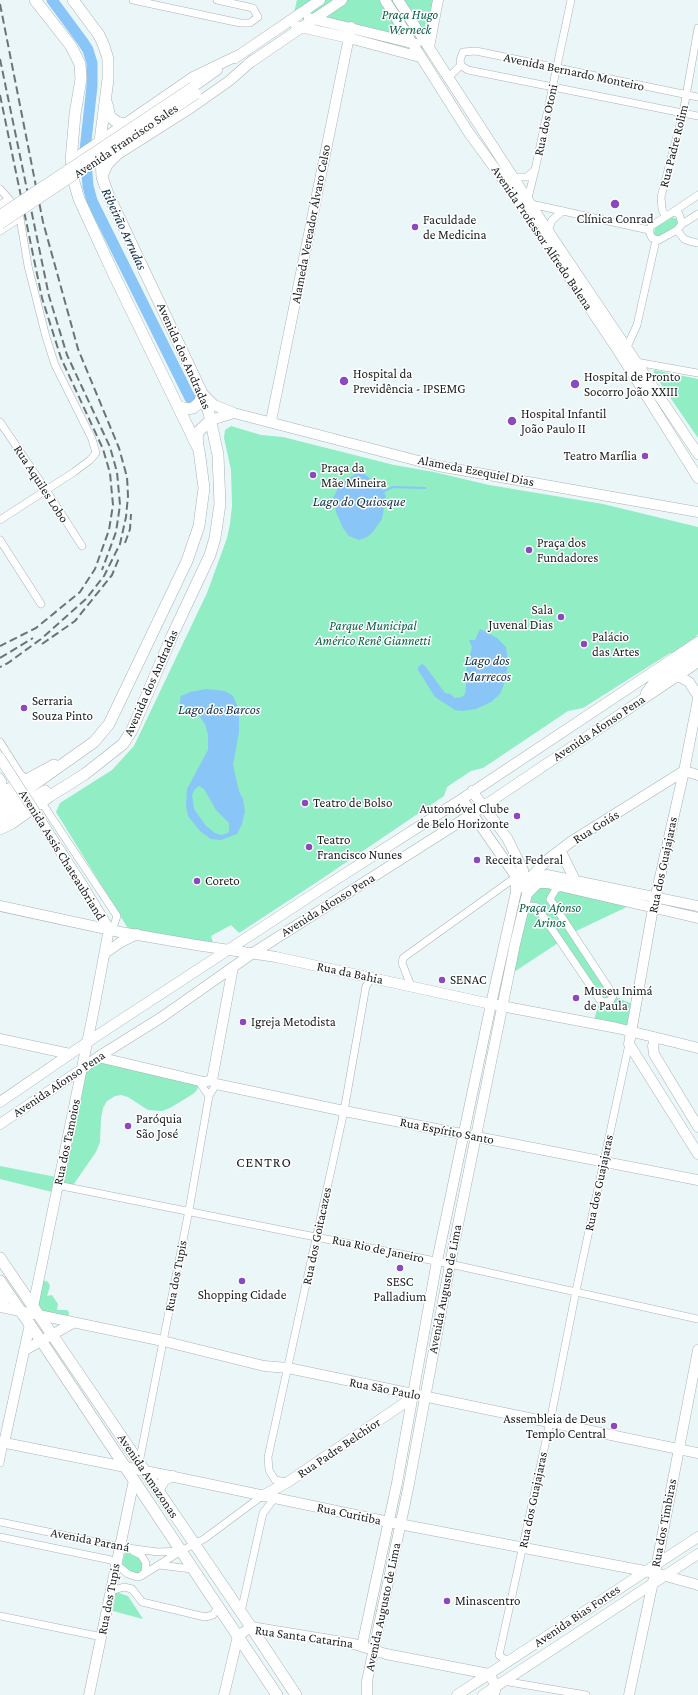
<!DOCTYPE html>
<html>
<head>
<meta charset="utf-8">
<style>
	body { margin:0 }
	canvas { display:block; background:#eaf6f7 }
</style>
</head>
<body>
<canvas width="698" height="1695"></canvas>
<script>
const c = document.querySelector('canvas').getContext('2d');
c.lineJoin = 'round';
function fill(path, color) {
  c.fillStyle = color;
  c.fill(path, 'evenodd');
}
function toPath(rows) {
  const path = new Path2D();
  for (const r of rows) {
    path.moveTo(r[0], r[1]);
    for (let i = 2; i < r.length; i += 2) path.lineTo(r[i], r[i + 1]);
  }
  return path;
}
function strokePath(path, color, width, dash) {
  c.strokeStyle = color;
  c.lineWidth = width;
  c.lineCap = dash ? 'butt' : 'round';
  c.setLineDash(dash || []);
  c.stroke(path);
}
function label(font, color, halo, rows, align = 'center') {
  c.font = font + ' "Crimson Pro",serif';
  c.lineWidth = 3;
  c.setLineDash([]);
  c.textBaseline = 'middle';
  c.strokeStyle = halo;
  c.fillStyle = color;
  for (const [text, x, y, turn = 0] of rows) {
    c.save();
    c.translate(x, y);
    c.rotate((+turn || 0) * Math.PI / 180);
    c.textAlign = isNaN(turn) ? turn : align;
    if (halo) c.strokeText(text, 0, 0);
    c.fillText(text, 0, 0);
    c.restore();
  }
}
fill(toPath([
	[297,0,441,0,430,51,293,17],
	[672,217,677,219,678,224,676,226,661,236,656,236,654,233,655,228],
	[654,370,698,379,698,438,654,374],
	[231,426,261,435,283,437,394,465,434,472,489,485,603,504,698,527,698,634,692,642,674,654,670,653,583,708,568,711,483,768,471,771,447,787,444,796,317,882,239,933,231,925,211,936,213,943,129,930,56,812,60,803,112,770,134,746,207,593,227,538,230,524,232,506,231,470,224,438,225,430],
	[538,883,633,904,572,933,613,996,635,1005,631,1032,593,1023,600,1000,561,941,508,976,525,901],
	[95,1059,199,1084,197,1090,193,1094,170,1108,162,1111,148,1110,128,1097,121,1095,115,1096,107,1101,103,1108,101,1118,100,1142,96,1152,71,1188,57,1185,79,1083],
	[0,1166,56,1177,52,1192,0,1179],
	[43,1280,48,1282,50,1286,47,1296,52,1295,58,1304,57,1310,67,1310,69,1312,68,1318,39,1316,33,1307],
	[125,1552,139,1557,144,1564,141,1573,133,1574,122,1565],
	[116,1592,128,1596,143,1619,113,1611]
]), '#90edc4');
fill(toPath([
	[355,474,364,474,371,479,384,491,386,497,382,519,372,533,367,537,359,540,349,536,343,528,336,512,333,498,338,488,344,482],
	[480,629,497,638,506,647,508,661,506,679,500,694,491,702,476,709,462,711,455,710,435,697,418,670,418,667,422,664,425,666,445,693,450,694,455,698,462,697,465,694,466,688,466,671,472,647,469,640,475,640],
	[206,689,225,691,233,696,237,705,239,712,239,732,233,765,239,791,243,799,245,811,242,824,237,834,221,840,211,839,200,831,188,816,186,806,187,789,208,750,208,735,205,724,197,713,180,705,180,700,181,696,190,692],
	[199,786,204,789,216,810,229,823,229,831,228,833,221,835,215,833,206,826,194,809,192,795,195,789]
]), '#8ac5f8');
strokePath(toPath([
	[382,492,393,487,425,488]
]), '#8ac5f8', 2);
strokePath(toPath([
	[52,0,83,42,88,50,92,63,92,86,85,150,88,186,92,201,190,398]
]), '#8ac5f8', 11);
const street = toPath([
	[133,0,240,23,250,23,258,17,253,8,217,0],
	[461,65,460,60,463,52,476,51,698,97],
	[448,78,461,65,463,67,468,70,698,116],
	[515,177,527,177,535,170],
	[0,189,9,199,20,218,28,266,46,337,55,365,92,439,96,453,90,460,74,472,0,520],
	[528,198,535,170,571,0],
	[531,204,649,230],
	[0,205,9,199],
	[673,212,698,195],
	[665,216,662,209,661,197,683,113,698,28],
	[682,224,679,214,673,212,651,226,649,230,650,234,652,238,659,240,677,230,682,224,698,214],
	[677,230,684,239,689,241,698,243],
	[0,231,20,218],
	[548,231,552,220,563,211],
	[627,347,637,325,656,240],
	[636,362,698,373],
	[0,422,46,490,82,546],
	[0,540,41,604],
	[0,742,19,772,26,780],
	[0,777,3,782,0,812],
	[40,800,117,916,114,925,109,929],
	[523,910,532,906,537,907,600,1000,603,1002,610,1001,613,996,612,993,550,899,556,889,563,887],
	[411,986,402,963,403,958,513,879,515,875],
	[198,1080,209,1096],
	[57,1185,450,1264,698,1319],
	[0,1463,4,1443],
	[139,1463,189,1210,209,1096,216,1084],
	[287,1482,275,1480,269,1470,268,1457,344,1111,366,986,372,978],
	[0,1522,120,1547,158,1552,181,1551],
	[0,1537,111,1560,128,1574,137,1577,141,1576,181,1551,204,1539,262,1496],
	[133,1551,141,1555,146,1563,145,1572,142,1575],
	[159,1565,192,1569],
	[111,1591,124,1587,132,1589,142,1602,205,1617,213,1615,218,1607],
	[241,1612,263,1513,274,1499],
	[0,1616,102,1637],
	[508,1662,499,1655,550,1422,576,1291,629,1044],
	[503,1681,586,1695]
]);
const secondary = toPath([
	[385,0,469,133,510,189,619,352,698,478],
	[398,0,548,231,698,454],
	[309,18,416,44],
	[296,26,349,38,420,57],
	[429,47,438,0],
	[235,58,320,0],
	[248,64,342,0],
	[193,87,217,70],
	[71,161,193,77,241,54],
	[102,177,108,164,118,154,192,107,229,81,253,60],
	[202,393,214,405,234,413,438,466,698,512],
	[211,420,234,413],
	[271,421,351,27],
	[673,678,680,677,689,682,698,696],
	[646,693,655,681,698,651],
	[698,699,684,771,653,908,629,1044,698,1154],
	[560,850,575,880],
	[529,882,547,875,698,906],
	[83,886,109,929],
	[522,887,547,860,572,841,684,771,698,775],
	[527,894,538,883,547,883,698,918],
	[0,906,120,932,196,945,276,957,491,1004,617,1028,698,1048],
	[105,953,121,942,137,934],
	[655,1038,653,1046,654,1054,698,1127],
	[0,1039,70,1054],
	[98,1057,204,1082,212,1080],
	[212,1080,216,1084,344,1111,698,1180],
	[212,1080,233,967],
	[0,1102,95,1037,318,891,462,799,698,642],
	[0,1124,82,1069,98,1057,162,1017,253,953,472,814,698,662],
	[0,1307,163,1341,264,1366,288,1368,698,1453],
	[33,1307,93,1014,109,929],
	[25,1350,73,1323],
	[0,1442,165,1475,389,1522,655,1573,698,1585],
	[4,1443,30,1324],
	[262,1496,288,1482,403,1404,413,1395],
	[362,1646,397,1483,437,1261,491,1004,516,892,515,875,462,799],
	[89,1695,134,1480],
	[224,1695,238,1636,251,1627,354,1644,386,1654,489,1674,496,1686,494,1695],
	[367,1695,367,1681,408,1489,450,1264,515,944,527,894,523,870,507,838,472,791],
	[457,1695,698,1537],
	[483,1695,698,1554],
	[629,1695,657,1563,698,1350]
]);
const primary = toPath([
	[107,104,110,117,117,122,124,124],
	[178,406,186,409,193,408,200,402,202,393],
	[198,446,197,436,199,431,211,420],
	[0,794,54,765],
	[0,805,12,800,94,742,109,724,187,561,199,526,204,488,199,450,115,277,79,199,74,182,71,161,75,114,81,79,80,64,71,46,35,0],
	[0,817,15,810,45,791,50,796],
	[0,829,12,823,50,796,85,774,123,744,132,730,172,636,210,555,215,538,220,504,218,455,209,413,202,393,108,194,102,177,100,141,108,79,108,59,104,46,99,35,73,0],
	[0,1258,251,1627,296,1695],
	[0,1281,44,1345,277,1695],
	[0,1304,5,1299,4,1287],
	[158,1490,164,1480,172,1476]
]);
strokePath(street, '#a8b3b5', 8);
strokePath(secondary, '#a8b3b5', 11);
strokePath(primary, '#a8b3b5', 12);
strokePath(street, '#fff', 7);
strokePath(secondary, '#fff', 10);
strokePath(primary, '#fff', 11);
strokePath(toPath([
	[0,4,43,222,78,349,119,448,127,477,128,496,126,517,120,544,104,576,86,599,41,639,8,663,0,667],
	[0,59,49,296,67,355,110,447,117,472,120,505,116,532,102,570],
	[0,95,42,298,61,358,103,449,110,473,113,505,109,530,95,569,80,592,36,628,0,646],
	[125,543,130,529,131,514],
	[42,644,75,621,112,575,119,558],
	[0,658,33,638]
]), '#6d7475', 2, [8, 4]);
const secondaryBridge = toPath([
	[0,215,193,87],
	[0,224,196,94],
	[0,758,83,886]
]);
strokePath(secondaryBridge, '#a8b3b5', 11, []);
strokePath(secondaryBridge, '#fff', 10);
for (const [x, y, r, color] of [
	[615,204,5,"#8a49be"],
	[415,227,4,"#8a49be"],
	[344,381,5,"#8a49be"],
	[575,384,5,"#8a49be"],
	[512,421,5,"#8a49be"],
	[645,456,4,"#8a49be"],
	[313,475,4,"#8a49be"],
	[529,550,4,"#8a49be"],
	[561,617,4,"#8a49be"],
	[584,644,4,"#8a49be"],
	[24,708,4,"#8a49be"],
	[305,803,4,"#8a49be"],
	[517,816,4,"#8a49be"],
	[309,847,4,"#8a49be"],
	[477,860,4,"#8a49be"],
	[197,881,4,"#8a49be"],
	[442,980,4,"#8a49be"],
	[576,998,4,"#8a49be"],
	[243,1022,4,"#8a49be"],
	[128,1126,4,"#8a49be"],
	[400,1268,4,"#8a49be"],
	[242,1281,4,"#8a49be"],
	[614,1426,4,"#8a49be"],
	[447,1601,4,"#8a49be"]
]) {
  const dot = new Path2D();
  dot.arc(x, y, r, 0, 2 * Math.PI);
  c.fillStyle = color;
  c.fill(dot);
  strokePath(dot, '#fff', 1.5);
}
label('italic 13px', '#086145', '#fff', [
	["Praça Hugo",410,15],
	["Werneck",410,30],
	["Parque Municipal",373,626],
	["Américo Renê Giannetti",373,641],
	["Praça Afonso",550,908],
	["Arinos",550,923]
]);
label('13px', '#1a1e1f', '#fff', [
	["Avenida Bernardo Monteiro",574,72,12],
	["Rua dos Otoni",546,120,-78],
	["Avenida Francisco Sales",126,141,-34],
	["Rua Padre Rolim",674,146,-76],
	["Alameda Vereador Álvaro Celso",311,224,-79],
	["Avenida Professor Alfredo Balena",542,238,56],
	["Avenida dos Andradas",184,356,66],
	["Alameda Ezequiel Dias",476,471,11],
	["Rua Aquiles Lobo",41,484,57],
	["Avenida dos Andradas",151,683,-66],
	["Avenida Afonso Pena",599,728,-34],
	["Rua Goiás",596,827,-32],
	["Avenida Assis Chateaubriand",62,855,58],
	["Rua dos Guajajaras",663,865,-78],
	["Avenida Afonso Pena",328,905,-32],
	["Rua da Bahia",350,973,12],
	["Avenida Afonso Pena",59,1084,-34],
	["Rua Espírito Santo",447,1131,11],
	["Rua dos Tamoios",67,1142,-78],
	["Rua dos Guajajaras",599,1183,-78],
	["Rua dos Goitacazes",317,1236,-78],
	["Rua Rio de Janeiro",378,1249,12],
	["Rua dos Tupis",176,1276,-79],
	["Avenida Augusto de Lima",445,1289,-79],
	["Rua São Paulo",385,1389,11],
	["Rua Padre Belchior",339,1448,-34],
	["Avenida Amazonas",148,1476,56],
	["Rua dos Guajajaras",533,1500,-78],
	["Rua Curitiba",349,1514,12],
	["Rua dos Timbiras",664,1523,-79],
	["Avenida Paraná",90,1540,11],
	["Rua dos Tupis",109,1599,-79],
	["Avenida Augusto de Lima",383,1607,-78],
	["Avenida Bias Fortes",577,1616,-34],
	["Rua Santa Catarina",304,1637,8]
]);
label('13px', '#1a1e1f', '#fff', [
	["Clínica Conrad",615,219,"center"],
	["Faculdade",423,220],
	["de Medicina",423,235],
	["Hospital da",353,374],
	["Previdência - IPSEMG",353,389],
	["Hospital de Pronto",584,377],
	["Socorro João XXIII",584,392],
	["Hospital Infantil",521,414],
	["João Paulo II",521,429],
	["Teatro Marília",637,456,"right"],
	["Praça da",321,468],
	["Mãe Mineira",321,483],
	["Praça dos",537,543],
	["Fundadores",537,558],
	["Sala",553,610,"right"],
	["Juvenal Dias",553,625,"right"],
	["Palácio",592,637],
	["das Artes",592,652],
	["Serraria",32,701],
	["Souza Pinto",32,716],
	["Teatro de Bolso",313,803],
	["Automóvel Clube",509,809,"right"],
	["de Belo Horizonte",509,824,"right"],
	["Teatro",317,840],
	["Francisco Nunes",317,855],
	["Receita Federal",485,860],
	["Coreto",205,881],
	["SENAC",450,980],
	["Museu Inimá",584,991],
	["de Paula",584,1006],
	["Igreja Metodista",251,1022],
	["Paróquia",136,1119],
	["São José",136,1134],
	["SESC",400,1282,"center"],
	["Palladium",400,1297,"center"],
	["Shopping Cidade",242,1295,"center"],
	["Assembleia de Deus",606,1419,"right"],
	["Templo Central",606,1434,"right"],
	["Minascentro",455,1601]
], 'left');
label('italic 14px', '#0e2e47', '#fff', [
	["Ribeirão Arrudas",124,229,65],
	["Lago do Quiosque",359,502],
	["Lago dos",487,661],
	["Marrecos",487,677],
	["Lago dos Barcos",219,710]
]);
c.letterSpacing = '1px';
label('14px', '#1a1e1f', '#fff', [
	["CENTRO",264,1163]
]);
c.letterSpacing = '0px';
</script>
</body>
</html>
